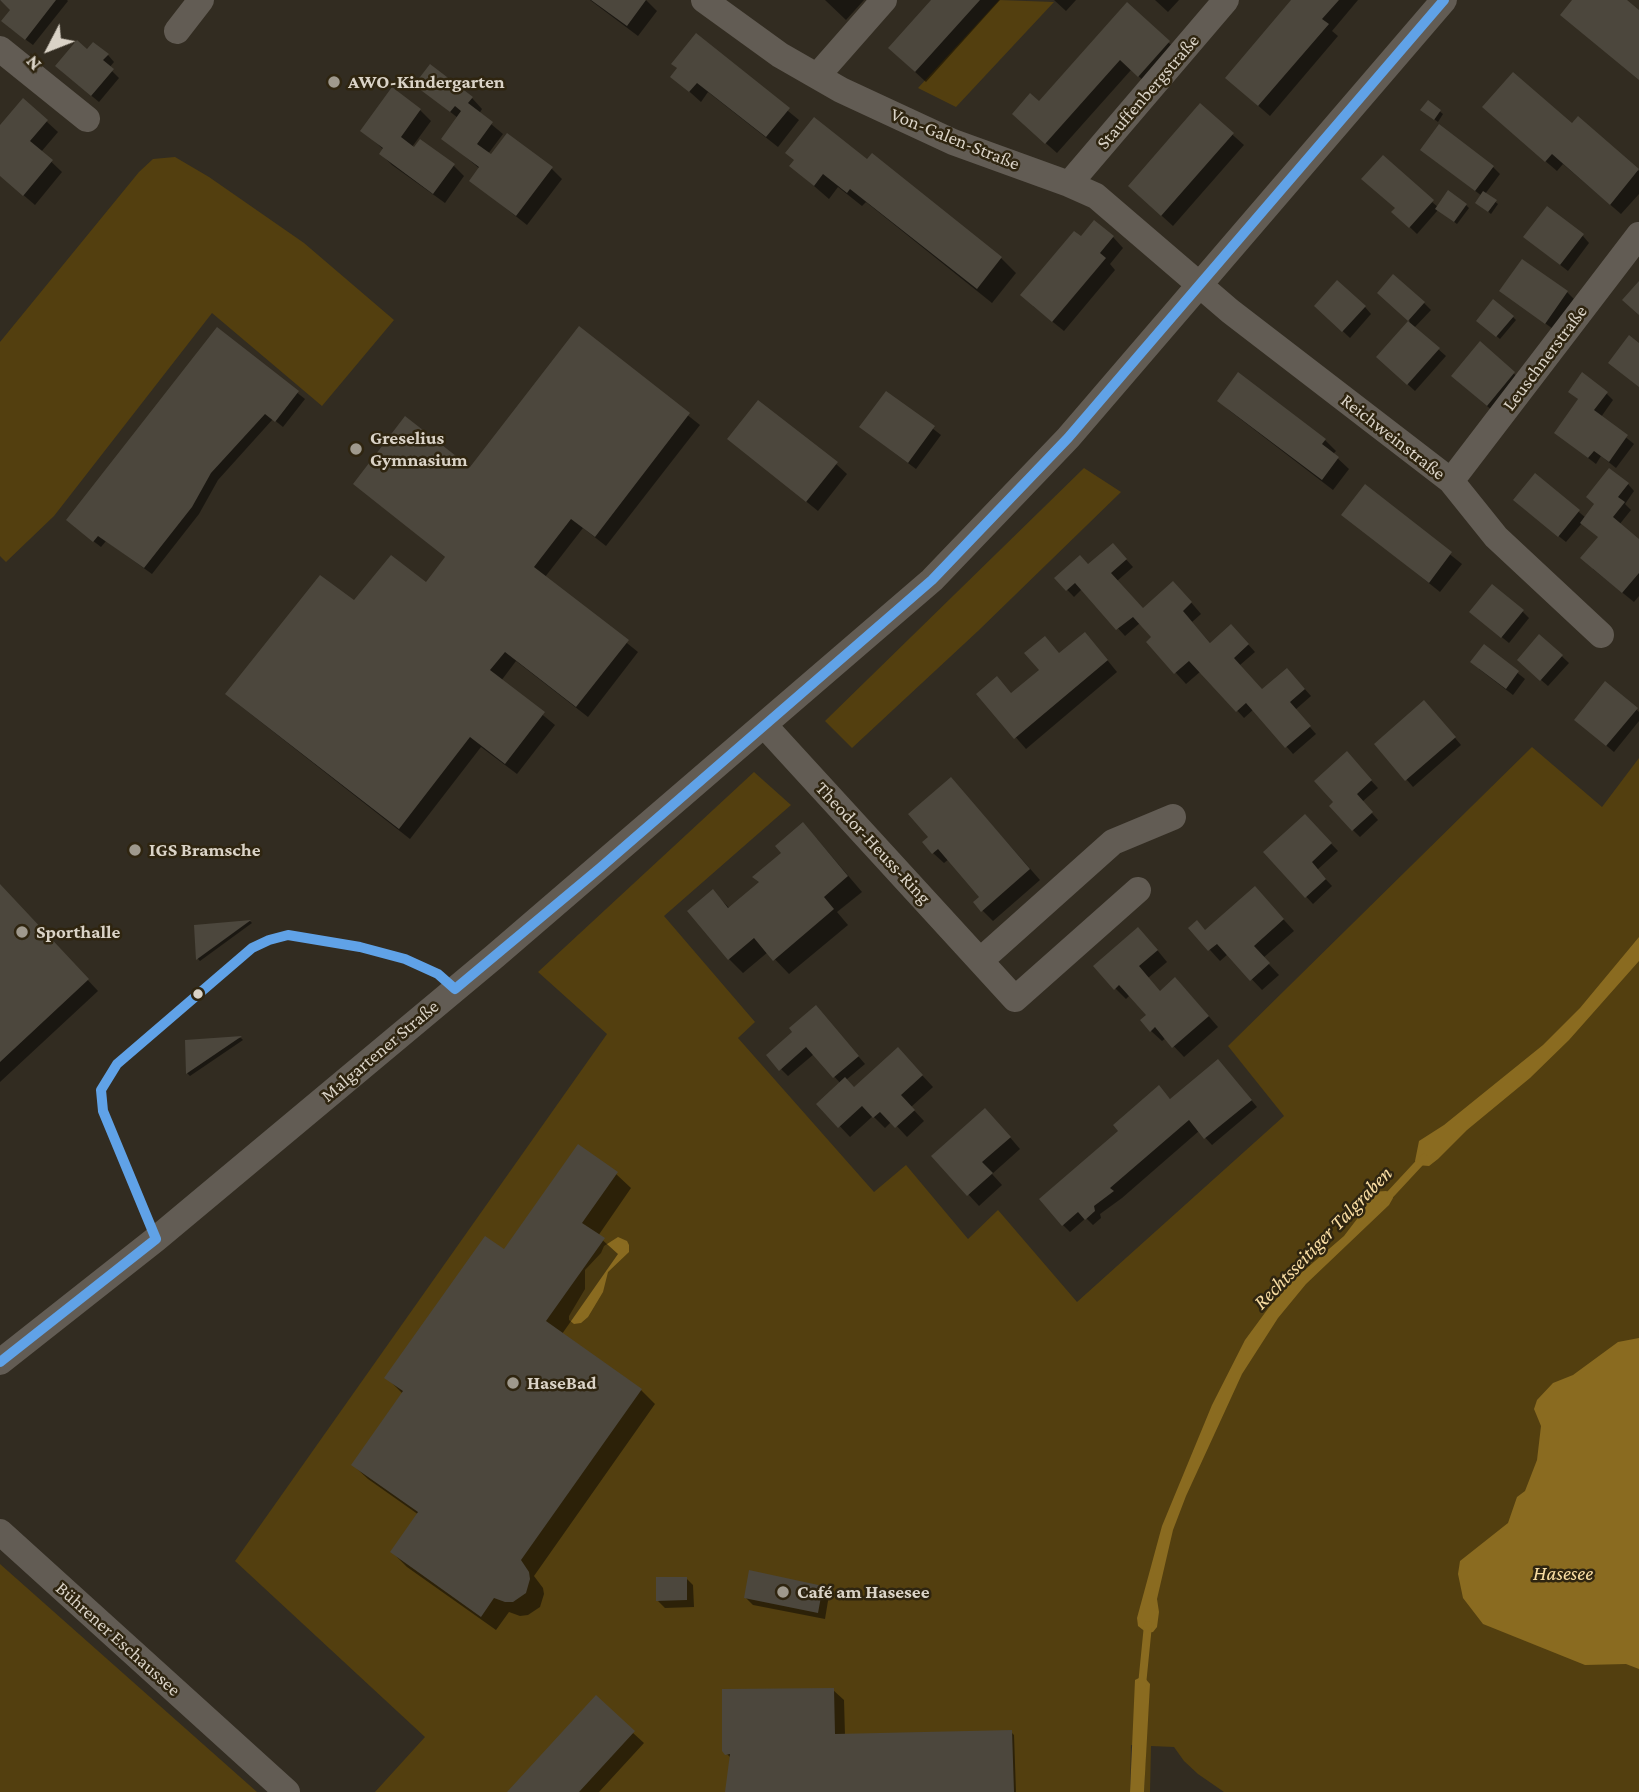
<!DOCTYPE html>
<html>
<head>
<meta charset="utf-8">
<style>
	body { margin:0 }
	#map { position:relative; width:1639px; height:1792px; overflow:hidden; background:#322c21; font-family:"Crimson Pro",serif }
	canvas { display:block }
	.north { position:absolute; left:14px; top:14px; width:70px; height:70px; -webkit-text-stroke:5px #2f2510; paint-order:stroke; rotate:228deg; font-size:19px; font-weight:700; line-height:28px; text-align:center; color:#dad3c7 }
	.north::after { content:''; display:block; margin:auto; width:24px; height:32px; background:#dad3c7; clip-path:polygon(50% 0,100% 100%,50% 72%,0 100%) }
</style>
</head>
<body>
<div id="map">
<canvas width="1639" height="1792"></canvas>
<div class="north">N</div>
</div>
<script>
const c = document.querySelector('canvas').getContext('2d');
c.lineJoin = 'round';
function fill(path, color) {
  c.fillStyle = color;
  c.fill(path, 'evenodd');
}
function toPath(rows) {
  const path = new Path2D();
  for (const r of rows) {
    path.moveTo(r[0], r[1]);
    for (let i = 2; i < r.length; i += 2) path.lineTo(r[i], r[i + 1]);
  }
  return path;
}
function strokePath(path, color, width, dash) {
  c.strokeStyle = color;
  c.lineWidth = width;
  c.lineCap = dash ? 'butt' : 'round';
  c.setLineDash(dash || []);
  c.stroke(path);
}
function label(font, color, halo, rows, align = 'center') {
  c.font = font + ' "Crimson Pro",serif';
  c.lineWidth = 5;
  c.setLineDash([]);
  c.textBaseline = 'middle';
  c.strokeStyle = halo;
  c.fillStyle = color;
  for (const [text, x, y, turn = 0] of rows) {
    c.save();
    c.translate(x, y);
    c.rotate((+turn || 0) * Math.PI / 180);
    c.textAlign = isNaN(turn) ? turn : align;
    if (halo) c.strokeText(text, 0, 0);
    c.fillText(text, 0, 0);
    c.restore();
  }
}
fill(toPath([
	[999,0,1054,2,956,107,918,88],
	[175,157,209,177,304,243,394,320,322,406,212,313,54,516,6,562,0,556,0,342,139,172,153,159],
	[1084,468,1121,492,978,631,852,748,825,721],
	[1532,747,1602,807,1639,758,1639,1792,1224,1792,1198,1774,1184,1761,1174,1747,1151,1746,1150,1792,1144,1792,1146,1745,1131,1745,1130,1792,375,1792,425,1737,235,1561,607,1034,538,972,754,772,791,805,664,916,755,1022,738,1038,874,1192,906,1165,968,1239,998,1210,1077,1302,1284,1116,1228,1046],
	[0,1564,257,1792,0,1792]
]), '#533f0f');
fill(toPath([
	[1639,937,1639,961,1569,1040,1530,1078,1467,1130,1438,1159,1429,1166,1417,1165,1415,1161,1419,1141,1444,1125,1543,1045,1580,1008],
	[1386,1191,1392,1193,1393,1198,1389,1205,1306,1284,1278,1318,1242,1374,1186,1496,1173,1530,1157,1599,1159,1612,1157,1627,1153,1632,1147,1633,1138,1626,1137,1618,1162,1526,1212,1405,1245,1340,1270,1306,1293,1280,1344,1236,1357,1219,1360,1210,1357,1204,1361,1195,1371,1192],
	[618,1237,627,1241,629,1245,629,1252,608,1272,603,1292,588,1317,581,1323,574,1324,569,1320,569,1316,585,1289,585,1270,601,1253,604,1246],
	[1639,1338,1639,1669,1626,1664,1585,1665,1483,1624,1463,1598,1458,1574,1460,1561,1508,1523,1517,1497,1525,1491,1537,1460,1541,1426,1534,1409,1537,1400,1553,1383,1573,1375,1618,1342],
	[1143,1676,1150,1684,1144,1792,1130,1792,1135,1680]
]), '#8a6b20');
fill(toPath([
	[0,0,67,0,68,1,33,45,10,28,11,10],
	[590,0,646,0,657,11,638,36],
	[825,0,864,0,846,20],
	[934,0,1000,0,926,82,901,59],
	[1054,0,1076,0,1066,11],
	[1155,0,1179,0,1168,12],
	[1292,0,1358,0,1332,31,1338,36,1270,116,1238,88],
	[1127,5,1180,53,1150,86,1131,70,1057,153,1025,125,1039,103],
	[696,36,799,120,778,147,708,92,701,102,673,77],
	[87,51,108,55,114,62,109,68,119,78,99,102,64,73],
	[416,85,472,98,482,109,479,114,503,134,488,154,551,168,562,179,527,225,471,181,480,169,443,138,458,118],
	[23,100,58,132,41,152,62,172,35,205,0,175,0,128],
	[1428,102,1443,114,1438,122,1426,113],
	[1200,106,1244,145,1173,226,1141,197],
	[420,110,431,121,412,147,453,165,464,176,445,203,392,165,381,154,384,150,363,131],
	[1495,118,1572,125,1578,118,1639,171,1639,194,1621,214,1563,164,1557,171],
	[1429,156,1493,167,1500,174,1485,194,1498,204,1491,214,1480,205,1482,196],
	[867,162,1001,258,1016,273,992,303,866,202,862,206,838,187,829,199,791,166],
	[1432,202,1438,207,1466,205,1469,208,1457,224,1438,210,1417,234,1394,212],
	[1583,236,1589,243,1568,271,1532,243],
	[1113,237,1123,248,1110,264,1115,270,1064,331,1033,306,1081,239],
	[1501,291,1567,292,1574,299,1553,329],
	[1386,300,1424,303,1431,310,1414,328,1446,356,1415,391,1378,357,1410,321],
	[1316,306,1365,307,1371,314,1350,338],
	[1513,317,1516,320,1500,339,1481,323],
	[217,329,305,399,283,427,273,419,218,480,199,514,152,574,106,541,101,547,75,527],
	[579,329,700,425,606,546,583,528,545,577,638,652,588,717,516,661,501,681,555,725,517,774,481,747,410,839,238,704,227,694,355,602,426,584,446,558,356,484,471,469],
	[1480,344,1521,380,1494,412,1460,383],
	[887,393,941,435,916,469,869,434],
	[1606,393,1613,400,1601,417,1634,444,1616,468,1601,456,1596,464,1563,439,1580,400,1577,398],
	[1219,401,1325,440,1336,451,1333,454,1349,469,1333,490,1230,411],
	[729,439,836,464,847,474,818,511],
	[1536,476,1586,518,1628,484,1634,491,1625,504,1631,510,1619,525,1639,541,1639,596,1634,602,1593,569,1599,537,1582,523,1566,542,1522,507],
	[1365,487,1462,564,1440,592,1344,515],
	[1113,545,1133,567,1117,581,1143,610,1184,594,1201,614,1192,622,1211,644,1238,633,1255,652,1240,665,1262,691,1294,677,1311,696,1295,710,1316,734,1293,754,1254,709,1244,718,1201,671,1186,684,1148,642,1153,637,1140,623,1125,636,1082,589,1074,597,1056,578,1088,566],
	[1522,611,1529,618,1509,643,1478,618],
	[1540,636,1569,663,1548,686,1526,667],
	[1095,645,1117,672,1026,749,978,694,1012,695,1060,655],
	[1484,646,1525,679,1513,695,1479,669],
	[1606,683,1639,712,1639,721,1614,752,1583,726],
	[1431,709,1461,745,1413,787,1376,744],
	[1353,761,1378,788,1362,802,1378,820,1360,837,1353,830],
	[961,790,1040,880,993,921,982,910,982,897,949,859,944,863,933,853],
	[1305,816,1338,851,1317,870,1332,886,1313,904,1265,852],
	[817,839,862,892,837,912,848,925,789,974,768,952,743,973,729,959,713,891,730,909],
	[0,886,98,991,0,1082],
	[1265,899,1294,931,1263,958,1279,975,1262,990,1228,954,1220,961,1190,928,1206,932],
	[250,921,252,923,200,961,198,959,196,927],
	[1149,940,1167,962,1148,978,1160,992,1186,990,1218,1027,1184,1057,1166,1038,1162,1041,1151,1031,1148,1016,1130,995,1126,999,1115,988],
	[822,1014,865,1064,846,1080,855,1089,908,1060,933,1087,911,1107,924,1121,907,1137,892,1121,885,1128,873,1116,850,1137,819,1104,841,1084,814,1054,788,1076,781,1069],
	[241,1038,243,1040,190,1076,187,1073,186,1041],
	[1225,1068,1257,1107,1212,1145,1199,1131,1122,1198,1100,1214,1101,1218,1093,1225,1086,1218,1070,1232,1063,1225,1120,1131,1159,1088,1171,1100],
	[996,1121,1020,1149,992,1174,1002,1185,979,1206,933,1156],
	[616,1174,631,1188,598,1236,618,1254,562,1334,641,1390,655,1404,534,1576,543,1588,544,1594,540,1607,528,1615,520,1616,509,1612,496,1630,407,1567,392,1552,419,1515,368,1479,353,1465,403,1394,387,1378,504,1252],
	[686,1578,693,1585,694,1607,665,1608,658,1601],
	[822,1588,829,1595,825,1619,753,1605,746,1598],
	[833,1690,844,1700,845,1735,1011,1732,1014,1735,1016,1792,727,1792,730,1757,723,1750],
	[633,1733,644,1743,599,1792,509,1792]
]), '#0007');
strokePath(toPath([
	[1385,1200,1424,1158],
	[1142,1685,1148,1625]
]), '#8a6b20', 8);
fill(toPath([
	[0,0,56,0,25,40,1,21,10,10],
	[591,0,646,0,627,26],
	[931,0,980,0,915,72,888,48],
	[1291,0,1339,0,1322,19,1329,24,1258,106,1225,78],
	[1572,0,1627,0,1639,10,1639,80,1560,15],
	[1127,2,1170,41,1138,77,1120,60,1045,144,1012,114,1030,93,1039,101],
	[696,33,790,108,766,137,697,83,689,92,670,77,677,68,671,64],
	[77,40,87,49,93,42,109,54,103,60,114,69,91,96,55,66],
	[430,64,473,97,468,103,493,122,477,144,491,154,507,133,553,167,516,216,469,181,479,167,441,139,461,111,455,106,450,112,414,85],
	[1513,72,1572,123,1578,116,1639,169,1610,205,1552,154,1545,162,1482,107],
	[392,87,421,109,401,137,414,147,420,139,455,164,433,194,379,154,383,148,360,131],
	[23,98,48,120,30,141,53,160,23,196,0,176,0,125],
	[1428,100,1441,110,1434,120,1420,110],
	[1200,103,1234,133,1161,216,1128,186],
	[814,117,867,159,872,153,1002,257,977,289,850,189,847,193,823,174,814,186,789,166,794,160,785,153],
	[1439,124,1494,166,1475,191,1420,150],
	[1383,155,1434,200,1409,228,1391,212,1395,208,1361,179],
	[1448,190,1467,204,1454,222,1435,209],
	[1483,191,1497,200,1488,212,1475,203],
	[1547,206,1584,234,1560,265,1523,237],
	[1094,220,1114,236,1100,253,1106,258,1052,322,1020,295,1074,231,1081,236],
	[1522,259,1568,291,1545,324,1499,291],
	[1393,274,1425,302,1408,321,1377,293],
	[1337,280,1366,306,1342,332,1314,306],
	[1639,281,1639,315,1622,300],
	[1493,299,1514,316,1496,337,1476,321],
	[1408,321,1440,348,1407,385,1376,357],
	[579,326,690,413,595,537,571,519,534,567,629,640,576,707,505,652,490,670,545,712,505,764,470,737,399,829,225,694,320,575,354,600,391,555,426,582,445,557,353,484,405,416,470,467],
	[217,327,299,391,275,422,265,414,211,473,192,507,144,568,98,536,93,542,66,520],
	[1629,335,1639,343,1639,387,1608,363],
	[1480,341,1515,372,1487,406,1451,376],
	[1238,372,1326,439,1322,444,1339,457,1322,480,1217,401],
	[1582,372,1608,392,1594,410,1628,435,1609,462,1594,451,1588,458,1554,433,1578,399,1568,392],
	[886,391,935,426,908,463,859,427],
	[758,400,838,462,806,502,727,439],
	[1609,468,1629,483,1618,497,1625,502,1613,517,1639,539,1639,573,1622,593,1580,558,1598,537,1580,523,1594,504,1586,497],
	[1535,473,1580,510,1558,537,1513,500],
	[1365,484,1452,552,1429,583,1341,515],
	[1113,543,1127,559,1111,573,1143,608,1173,581,1192,602,1183,611,1210,643,1231,624,1249,644,1234,658,1262,689,1287,668,1305,689,1290,702,1311,726,1285,748,1246,703,1236,712,1189,661,1174,674,1146,642,1151,637,1133,617,1116,630,1075,583,1066,591,1054,578,1080,555,1088,564],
	[1492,584,1524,610,1501,638,1469,612],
	[1085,632,1108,660,1014,739,976,694,997,676,1011,693,1039,670,1024,653,1045,636,1059,653],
	[1539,634,1563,655,1540,681,1517,660],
	[1484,644,1519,671,1506,689,1470,662],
	[1605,681,1638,708,1606,746,1574,720],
	[1424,700,1456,737,1405,781,1374,744],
	[1347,751,1372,780,1357,794,1373,812,1352,831,1329,806,1333,802,1314,781],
	[951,777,1030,869,981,912,973,902,979,897,938,849,932,854,922,842,928,837,908,814],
	[1305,814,1332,843,1312,862,1326,879,1305,898,1263,852],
	[803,822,848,876,824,897,834,909,773,961,754,938,728,960,687,911,713,889,728,908,759,882,752,877,781,853,775,846],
	[0,884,89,979,0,1062],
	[1255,886,1284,919,1254,946,1270,963,1250,981,1217,944,1208,951,1188,928,1197,920,1205,930],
	[251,920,196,960,194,925],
	[1138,927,1158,950,1139,966,1160,991,1175,977,1209,1016,1172,1048,1155,1027,1150,1032,1140,1020,1146,1015,1119,985,1114,990,1093,966],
	[816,1005,859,1056,833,1078,806,1047,779,1071,766,1055,792,1032,789,1028],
	[242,1036,186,1074,185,1040],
	[898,1047,923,1075,901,1095,915,1110,895,1128,880,1112,873,1118,862,1106,838,1128,816,1104,845,1077,854,1087],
	[1218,1059,1252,1100,1204,1139,1189,1120,1110,1188,1114,1191,1094,1206,1095,1211,1085,1220,1078,1212,1062,1226,1039,1199,1118,1131,1113,1125,1159,1085,1170,1099],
	[985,1108,1011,1137,982,1162,993,1173,967,1196,931,1156],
	[578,1144,618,1172,582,1223,605,1238,546,1321,642,1389,521,1560,529,1572,530,1579,526,1593,513,1602,505,1602,494,1598,481,1617,390,1552,418,1512,351,1465,403,1391,384,1378,485,1236,504,1249],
	[749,1570,823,1586,818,1613,744,1598],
	[656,1577,687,1577,687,1600,656,1601],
	[834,1688,835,1734,1012,1730,1014,1792,725,1792,730,1754,725,1755,722,1751,722,1689],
	[596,1695,635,1731,579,1792,507,1792]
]), '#4c473d');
strokePath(toPath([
	[704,0,780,55,841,90,953,142,1069,184,1096,196,1230,311,1451,481,1496,537,1601,635],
	[177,31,201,0],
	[0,49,87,119],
	[818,75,884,0],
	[1069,184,1226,0],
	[1451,481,1639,235],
	[765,726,1015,999,1138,890],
	[981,960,1113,842,1173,817],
	[0,1362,156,1239,495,956,932,580,1068,438,1444,0],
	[0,1532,287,1792]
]), '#625c54', 26);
strokePath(toPath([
	[0,1362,156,1239,103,1111,101,1090,117,1064,252,948,269,940,288,935,360,947,405,959,438,974,455,989,600,868,932,580,1068,438,1444,0]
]), '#60a2e7', 10);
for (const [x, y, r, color] of [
	[334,82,7,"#9f998d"],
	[356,449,7,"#9f998d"],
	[135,850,7,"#9f998d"],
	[22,932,7,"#9f998d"],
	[198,994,6,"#dad3c7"],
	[513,1383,7,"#9f998d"],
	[783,1592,7,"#9f998d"]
]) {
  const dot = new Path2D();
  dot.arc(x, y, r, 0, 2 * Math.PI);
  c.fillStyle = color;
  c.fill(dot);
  strokePath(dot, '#2f2510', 2.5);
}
label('bold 19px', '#dad3c7', '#2f2510', [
	["AWO-Kindergarten",348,82],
	["Greselius",370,438],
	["Gymnasium",370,460],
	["IGS Bramsche",149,850],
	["Sporthalle",36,932],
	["HaseBad",527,1383],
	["Café am Hasesee",797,1592]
], 'left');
label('19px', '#dad3c7', '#2f2510', [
	["Stauffenbergstraße",1148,92,-49],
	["Von-Galen-Straße",955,139,22],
	["Leuschnerstraße",1545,358,-53],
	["Reichweinstraße",1393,437,38],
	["Theodor-Heuss-Ring",873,843,47],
	["Malgartener Straße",380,1051,-40],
	["Bührener Eschaussee",118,1639,42]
]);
label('italic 21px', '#f9dda3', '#2f2510', [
	["Rechtsseitiger Talgraben",1323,1238,-46],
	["Hasesee",1563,1574]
]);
</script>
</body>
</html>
